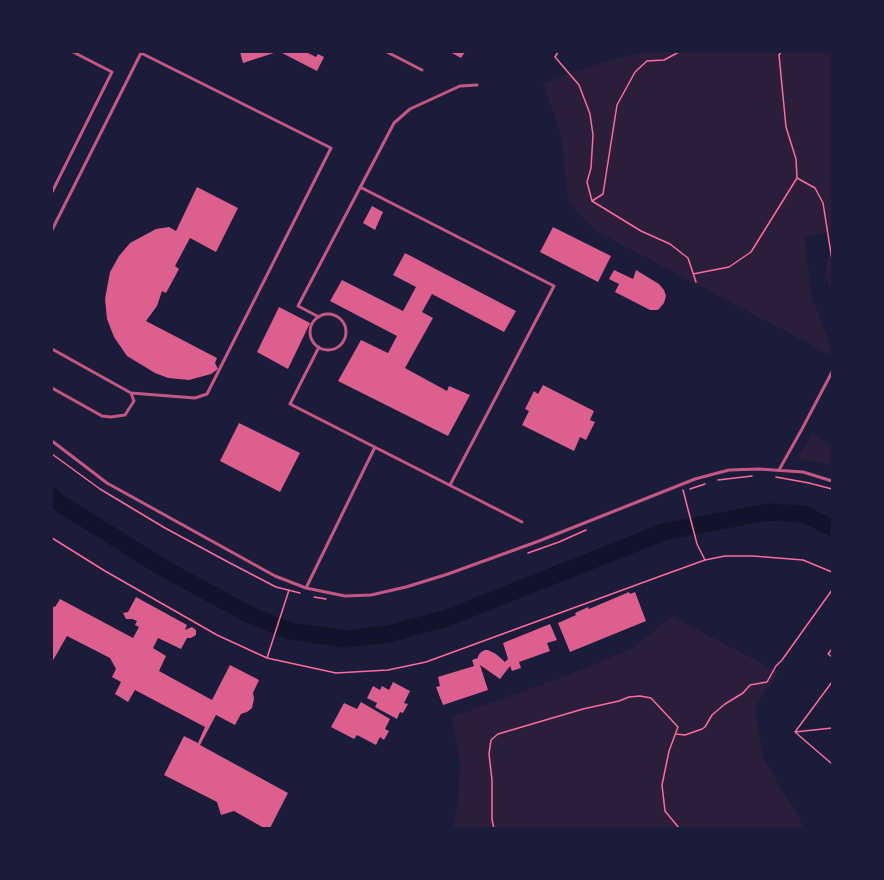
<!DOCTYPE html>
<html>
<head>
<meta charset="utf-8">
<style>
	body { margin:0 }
	#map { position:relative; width:884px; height:880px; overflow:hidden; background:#1b1b3a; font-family:Roboto,sans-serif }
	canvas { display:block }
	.frame { position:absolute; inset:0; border:53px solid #1b1b3a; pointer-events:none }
</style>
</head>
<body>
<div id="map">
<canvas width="884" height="880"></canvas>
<div class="frame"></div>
</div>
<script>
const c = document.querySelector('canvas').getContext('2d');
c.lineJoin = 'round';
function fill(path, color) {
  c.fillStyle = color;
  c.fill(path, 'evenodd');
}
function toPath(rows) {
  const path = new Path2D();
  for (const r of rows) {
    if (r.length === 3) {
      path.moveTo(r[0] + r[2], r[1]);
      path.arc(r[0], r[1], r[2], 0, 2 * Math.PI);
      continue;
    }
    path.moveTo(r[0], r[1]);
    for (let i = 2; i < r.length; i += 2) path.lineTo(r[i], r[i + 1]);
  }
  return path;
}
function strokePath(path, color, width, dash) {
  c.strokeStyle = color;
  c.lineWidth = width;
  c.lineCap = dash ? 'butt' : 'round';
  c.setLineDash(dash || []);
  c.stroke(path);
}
fill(toPath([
	[644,52,832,52,832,232,805,236,811,296,832,348,832,356,596,231,568,201,561,134,543,84,591,66],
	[832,251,832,291,825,276,827,258],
	[812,434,832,445,832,466,798,458],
	[672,616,778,672,755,708,763,758,802,823,802,828,453,828,458,798,460,763,452,717,568,675,631,649]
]), '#2a1e3b');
strokePath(toPath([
	[52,496,58,502,163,568,252,616,290,631,346,639,388,634,447,618,663,532,768,512,804,514,832,528]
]), '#12122b', 17);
fill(toPath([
	[240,52,277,52,243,63],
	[280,52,306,52,316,57,318,54,324,57,317,71],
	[450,52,465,52,461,58],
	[197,187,238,208,216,252,190,238,175,266,179,269,166,293,162,291,157,306,146,321,217,358,215,363,218,369,211,374,189,380,168,378,155,373,127,356,114,337,107,319,105,299,110,272,119,256,130,243,156,229,169,227,176,231],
	[372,206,383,212,375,230,363,223],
	[553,227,611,256,598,282,540,252],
	[405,253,516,311,504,332,432,294,422,312,433,318,405,368,447,391,449,386,470,395,448,436,338,381,361,340,388,353,397,336,330,301,342,280,403,311,416,287,393,275],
	[614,270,633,279,636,270,659,284,664,290,666,296,664,303,658,310,650,310,615,292,619,284,609,279],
	[279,307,310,323,288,369,257,352],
	[543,385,594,411,590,420,595,422,586,440,580,437,574,451,522,425,529,411,525,409,534,391,538,394],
	[239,423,300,453,280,492,220,461],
	[629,592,630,594,635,592,646,621,570,652,558,623,576,615,575,613,588,607,589,609],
	[136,597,187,625,185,630,192,627,196,630,196,635,191,638,187,638,181,649,158,638,153,648,166,656,159,671,212,700,230,665,259,680,253,693,254,699,252,708,247,712,241,714,235,725,216,715,200,745,288,793,270,828,264,828,234,811,221,815,217,802,164,775,184,736,198,743,205,727,135,690,128,702,115,694,121,682,112,677,116,669,110,658,67,636,52,662,52,606,55,607,60,599,133,638,139,627,135,625,137,621,132,619,126,619,123,613,128,612],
	[550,624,557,640,547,643,550,651,519,662,521,668,512,671,510,666,500,679,480,665,488,690,443,705,436,687,440,686,438,677,474,666,472,660,478,658,478,656,481,652,485,650,488,650,496,654,505,662,508,659,503,643],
	[393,682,410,691,404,703,408,704,403,713,400,712,397,719,375,707,377,703,367,698,373,686,380,690,382,686,389,690],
	[361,702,390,719,385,729,389,731,384,740,380,737,376,745,357,735,354,739,331,727,344,703,357,709]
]), '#dd5f8e');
strokePath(toPath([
	[558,52,555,57,579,85,590,114,593,135,591,168,587,182,592,201],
	[679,52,664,60,647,61,635,72,617,105,603,194,592,201,641,231,670,244,688,258,696,282],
	[781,52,779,55,786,127,796,159,797,178,815,188,823,203,832,260],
	[693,274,729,267,751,252,797,178],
	[52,454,100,489,165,528,228,562,276,587,300,593],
	[776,477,809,483,832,489],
	[718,480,752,476],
	[690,489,705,484],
	[683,490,697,544,705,560],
	[52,538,105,571,217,635,267,658,336,673,388,670,426,662,658,577,705,560,725,556,753,556,803,560,832,572],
	[528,553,559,542,586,530],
	[314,597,326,599],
	[832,649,828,654,832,657],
	[267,658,289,590],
	[795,732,832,682],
	[795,732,832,764],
	[795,732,832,728],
	[676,734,685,735,702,729,705,727,712,715,725,704,743,693,750,685,767,682,776,666,782,660,832,590],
	[494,828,492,820,492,780,489,754,491,740,498,734,583,709,619,701,629,697,640,696,651,698,678,727,669,751,662,785,665,811,679,828]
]), '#ff6b9d', 1.5);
strokePath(toPath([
	[387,52,422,70],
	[360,187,554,286,450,485],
	[52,192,112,72,73,52],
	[52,230,141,53,331,148,207,394,195,398,131,393,52,349],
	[328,332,18],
	[319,317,298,306,394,123,410,109,460,86,477,85],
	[319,347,290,404,522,522],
	[52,388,102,416,111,417,125,415,134,401,131,393],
	[52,441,107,483,275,576,306,588,345,596,371,595,406,587,448,574,539,541,695,479,729,470,759,469,803,472,832,481],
	[779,470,802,429,832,372],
	[306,588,375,447]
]), '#c65784', 3);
</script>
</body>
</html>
